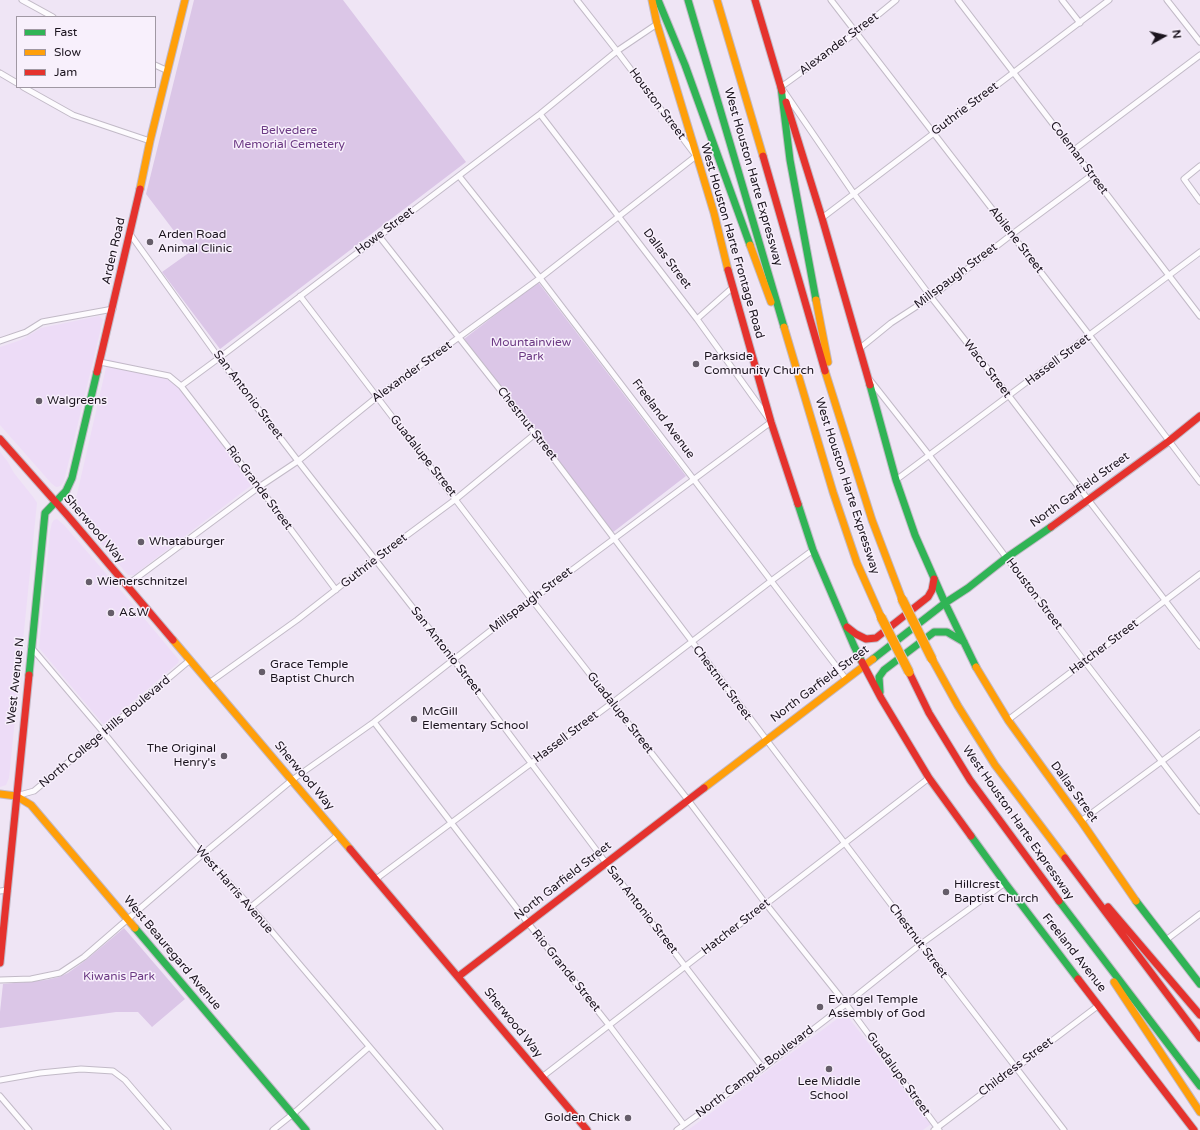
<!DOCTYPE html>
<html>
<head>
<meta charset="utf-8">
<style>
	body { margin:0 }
	#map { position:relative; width:1200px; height:1130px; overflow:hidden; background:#efe5f5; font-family:"Varela Round",sans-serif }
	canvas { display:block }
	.legend { position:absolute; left:16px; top:16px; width:140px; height:72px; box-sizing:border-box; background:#f8f0fc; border:1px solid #a098a3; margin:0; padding:5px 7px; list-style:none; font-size:12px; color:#1b141e }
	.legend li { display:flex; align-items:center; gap:8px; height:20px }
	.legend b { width:20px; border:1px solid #a098a3 }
	.north { position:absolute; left:1144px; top:16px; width:40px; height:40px; -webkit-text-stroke:3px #f8f0fc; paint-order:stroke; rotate:82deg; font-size:11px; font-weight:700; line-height:16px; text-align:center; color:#1b141e }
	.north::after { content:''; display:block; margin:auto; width:14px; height:18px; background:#1b141e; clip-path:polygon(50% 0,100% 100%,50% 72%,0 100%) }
</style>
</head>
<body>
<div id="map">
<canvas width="1200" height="1130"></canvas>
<ul class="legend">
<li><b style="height:5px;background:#30b455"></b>Fast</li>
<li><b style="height:5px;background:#ff9f0a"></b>Slow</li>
<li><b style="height:5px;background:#e5322d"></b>Jam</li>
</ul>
<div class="north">N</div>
</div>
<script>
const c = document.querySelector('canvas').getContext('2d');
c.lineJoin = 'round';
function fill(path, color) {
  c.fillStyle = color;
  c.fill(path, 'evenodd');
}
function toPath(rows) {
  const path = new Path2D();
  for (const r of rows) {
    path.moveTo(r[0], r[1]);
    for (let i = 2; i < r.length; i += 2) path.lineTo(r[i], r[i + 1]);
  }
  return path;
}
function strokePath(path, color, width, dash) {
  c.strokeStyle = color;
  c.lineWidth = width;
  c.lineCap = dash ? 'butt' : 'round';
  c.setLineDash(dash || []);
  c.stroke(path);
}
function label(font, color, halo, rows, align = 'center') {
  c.font = font + ' "Varela Round",sans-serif';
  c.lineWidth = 3;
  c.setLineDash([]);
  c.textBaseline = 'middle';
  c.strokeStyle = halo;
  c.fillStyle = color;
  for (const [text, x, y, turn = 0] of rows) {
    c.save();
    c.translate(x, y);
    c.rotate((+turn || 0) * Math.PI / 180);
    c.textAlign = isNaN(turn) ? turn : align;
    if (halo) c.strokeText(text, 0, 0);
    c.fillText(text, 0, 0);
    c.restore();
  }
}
fill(toPath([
	[99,316,103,320,64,481,61,486,56,487,51,483,0,425,0,347,21,340,41,328],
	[108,359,169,374,253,482,253,484,134,575,128,575,81,520,76,509,75,503],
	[0,452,8,462,14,473,34,498,37,503,9,778,6,785,0,787],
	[57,519,64,525,123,593,179,660,178,663,107,724,103,724,39,648,50,532,52,523,54,520],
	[845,1013,931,1124,923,1130,688,1130]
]), '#eddcf7');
fill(toPath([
	[194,0,343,0,466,162,220,349,162,272,190,252,146,194],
	[538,282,686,476,612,533,464,339],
	[124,928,185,999,152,1027,138,1012,116,1012,0,1028,0,1012,3,984,46,980,59,977,68,973,86,960]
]), '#dbc6e7');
const street = toPath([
	[22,0,53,17],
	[831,0,1090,336,1200,482],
	[896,0,857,32,781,87,854,194,931,297,1009,396,1200,646],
	[958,0,1200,316],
	[1062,0,1080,23],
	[1167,0,1200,42],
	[155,65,168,71],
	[0,73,17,83],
	[23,87,73,115,150,141],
	[1074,150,1200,55],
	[1200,166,1184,179,1200,201],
	[459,176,540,278,846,679],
	[822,218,1109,0],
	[130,234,219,358,298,461,453,659,606,863,763,1068],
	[379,236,535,434,921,944,1064,1130],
	[300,296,532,600,688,800,766,904,846,1004,939,1130],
	[697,319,732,288],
	[0,341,26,332,42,322,113,309],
	[859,349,891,323,931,297,1011,235,1092,175],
	[100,362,169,376,181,386,219,358,540,114,617,51,657,24],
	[870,380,929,455,1085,662,1200,811],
	[181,386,259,487,336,590],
	[896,480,1200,252],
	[127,585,259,487,298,461,377,397,540,278,696,156,617,51,577,0],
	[31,647,104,733,203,854,251,907,440,1130],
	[209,683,297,620,375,559,456,499,535,434],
	[1008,720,1200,574],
	[374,722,528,923,609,1025,684,1125],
	[16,796,34,791,190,660],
	[1081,821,1200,733],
	[376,879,612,703,771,581,813,550],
	[0,891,8,890],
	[251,907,338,835],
	[1166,940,1200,914],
	[0,980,31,979,60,973,84,957,203,854,292,780,374,722,494,628,771,422,697,319,540,114],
	[542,1077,929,778],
	[0,1080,40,1073,81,1069,113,1071,125,1080,168,1130],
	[0,1096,29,1130],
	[273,1130,293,1114,369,1047],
	[677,1130,763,1068,846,1004,921,944,1005,883],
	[934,1130,1099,1005]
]);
const fast = toPath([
	[658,0,685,65,750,245],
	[688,0,784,327],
	[781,87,790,160,816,300],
	[870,385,896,480,915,535,945,603,976,667],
	[798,504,813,550,854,646,862,662],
	[873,659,945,603,968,588,1006,558,1051,527],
	[29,675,45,513,66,491,72,478,97,372],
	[880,692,879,677,884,670,934,632,947,632,964,642],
	[971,836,1005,883,1078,979],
	[1059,901,1200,1086],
	[1136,901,1200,984],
	[135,928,306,1130]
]);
const slow = toPath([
	[652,0,657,24,714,213,728,270],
	[717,0,763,156],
	[140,189,150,141,185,0],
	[750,245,771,302],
	[816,300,828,362],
	[784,327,833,492,857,563,881,617],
	[825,371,872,520,902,599],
	[173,640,350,849],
	[932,659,958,706,995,765,1065,858],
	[976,667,1008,720,1081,821,1136,901],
	[704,788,873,659],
	[0,794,16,796,31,805,135,928],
	[1114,982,1200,1112]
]);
const jam = toPath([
	[755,0,782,91],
	[786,102,822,218,870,385],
	[763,156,825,371],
	[728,270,771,422,798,504],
	[97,372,140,189],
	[0,439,68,516,173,640],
	[1051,527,1169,441,1200,416],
	[847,627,856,634,866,639,876,638,928,597,932,590,934,579],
	[862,662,881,698,929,778,971,836],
	[909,672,929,713,970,780,1059,901],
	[350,849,587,1130],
	[1065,858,1200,1038],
	[1108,907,1200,1015],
	[0,963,29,675],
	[459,976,704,788],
	[1078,979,1194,1130]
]);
strokePath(street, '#c2bac7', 7);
strokePath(fast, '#c2bac7', 9);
strokePath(slow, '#c2bac7', 9);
strokePath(jam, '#c2bac7', 9);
strokePath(street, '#fdfbfe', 5);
strokePath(fast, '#30b455', 7);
strokePath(slow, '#ff9f0a', 7);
strokePath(jam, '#e5322d', 7);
const slowBridge = toPath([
	[902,599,932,659],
	[881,617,909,672]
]);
strokePath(slowBridge, '#ccc6ce', 11, []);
strokePath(slowBridge, '#ff9f0a', 9);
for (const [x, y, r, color] of [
	[150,242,4,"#655d69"],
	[696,364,4,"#655d69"],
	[39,401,4,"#655d69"],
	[141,542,4,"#655d69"],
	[89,582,4,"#655d69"],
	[111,613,4,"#655d69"],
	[262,672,4,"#655d69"],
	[414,719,4,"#655d69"],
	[224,756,4,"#655d69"],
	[946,892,4,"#655d69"],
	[820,1007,4,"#655d69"],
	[829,1069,4,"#655d69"],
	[628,1118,4,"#655d69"]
]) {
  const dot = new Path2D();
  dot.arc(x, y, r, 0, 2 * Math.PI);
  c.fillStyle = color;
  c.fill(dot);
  strokePath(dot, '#f8f0fc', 1.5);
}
label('12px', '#1b141e', '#f8f0fc', [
	["Alexander Street",839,44,-37],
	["Houston Street",657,104,53],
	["Guthrie Street",965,109,-37],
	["Coleman Street",1079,158,53],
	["West Houston Harte Expressway",753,177,74],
	["Howe Street",385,231,-37],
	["Abilene Street",1016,240,52],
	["West Houston Harte Frontage Road",732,241,74],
	["Arden Road",114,251,-77],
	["Dallas Street",667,259,53],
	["Millspaugh Street",956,276,-37],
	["Hassell Street",1058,360,-37],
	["Waco Street",987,369,52],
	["Alexander Street",412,372,-36],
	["San Antonio Street",248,395,53],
	["Freeland Avenue",663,419,53],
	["Chestnut Street",527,424,52],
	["Guadalupe Street",423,456,52],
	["West Houston Harte Expressway",847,486,72],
	["Rio Grande Street",259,488,53],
	["North Garfield Street",1080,490,-36],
	["Sherwood Way",94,529,49],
	["Guthrie Street",374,561,-38],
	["Houston Street",1034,594,53],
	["Millspaugh Street",531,600,-37],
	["Hatcher Street",1104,647,-37],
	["San Antonio Street",446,651,52],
	["West Avenue N",16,681,-84],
	["Chestnut Street",722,683,53],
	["North Garfield Street",820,684,-37],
	["Guadalupe Street",620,713,52],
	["North College Hills Boulevard",105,732,-40],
	["Hassell Street",566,737,-37],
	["Sherwood Way",304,776,50],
	["Dallas Street",1074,792,54],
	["West Houston Harte Expressway",1018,823,55],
	["North Garfield Street",563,881,-38],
	["West Harris Avenue",234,890,49],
	["San Antonio Street",642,910,52],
	["Hatcher Street",736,927,-38],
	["Chestnut Street",918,941,53],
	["West Beauregard Avenue",172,953,50],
	["Freeland Avenue",1074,953,52],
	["Rio Grande Street",566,971,51],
	["Sherwood Way",513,1023,51],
	["Childress Street",1016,1067,-37],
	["North Campus Boulevard",755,1072,-37],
	["Guadalupe Street",898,1074,54]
]);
label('12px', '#6c3a84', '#f8f0fc', [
	["Belvedere",289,131],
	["Memorial Cemetery",289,145],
	["Mountainview",531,343],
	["Park",531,357],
	["Kiwanis Park",119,977]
]);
label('12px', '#1b141e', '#f8f0fc', [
	["Arden Road",158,235],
	["Animal Clinic",158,249],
	["Parkside",704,357],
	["Community Church",704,371],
	["Walgreens",47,401],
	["Whataburger",149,542],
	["Wienerschnitzel",97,582],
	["A&W",119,613],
	["Grace Temple",270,665],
	["Baptist Church",270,679],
	["McGill",422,712],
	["Elementary School",422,726],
	["The Original",216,749,"right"],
	["Henry's",216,763,"right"],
	["Hillcrest",954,885],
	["Baptist Church",954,899],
	["Evangel Temple",828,1000],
	["Assembly of God",828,1014],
	["Lee Middle",829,1082,"center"],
	["School",829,1096,"center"],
	["Golden Chick",620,1118,"right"]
], 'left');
</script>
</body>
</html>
